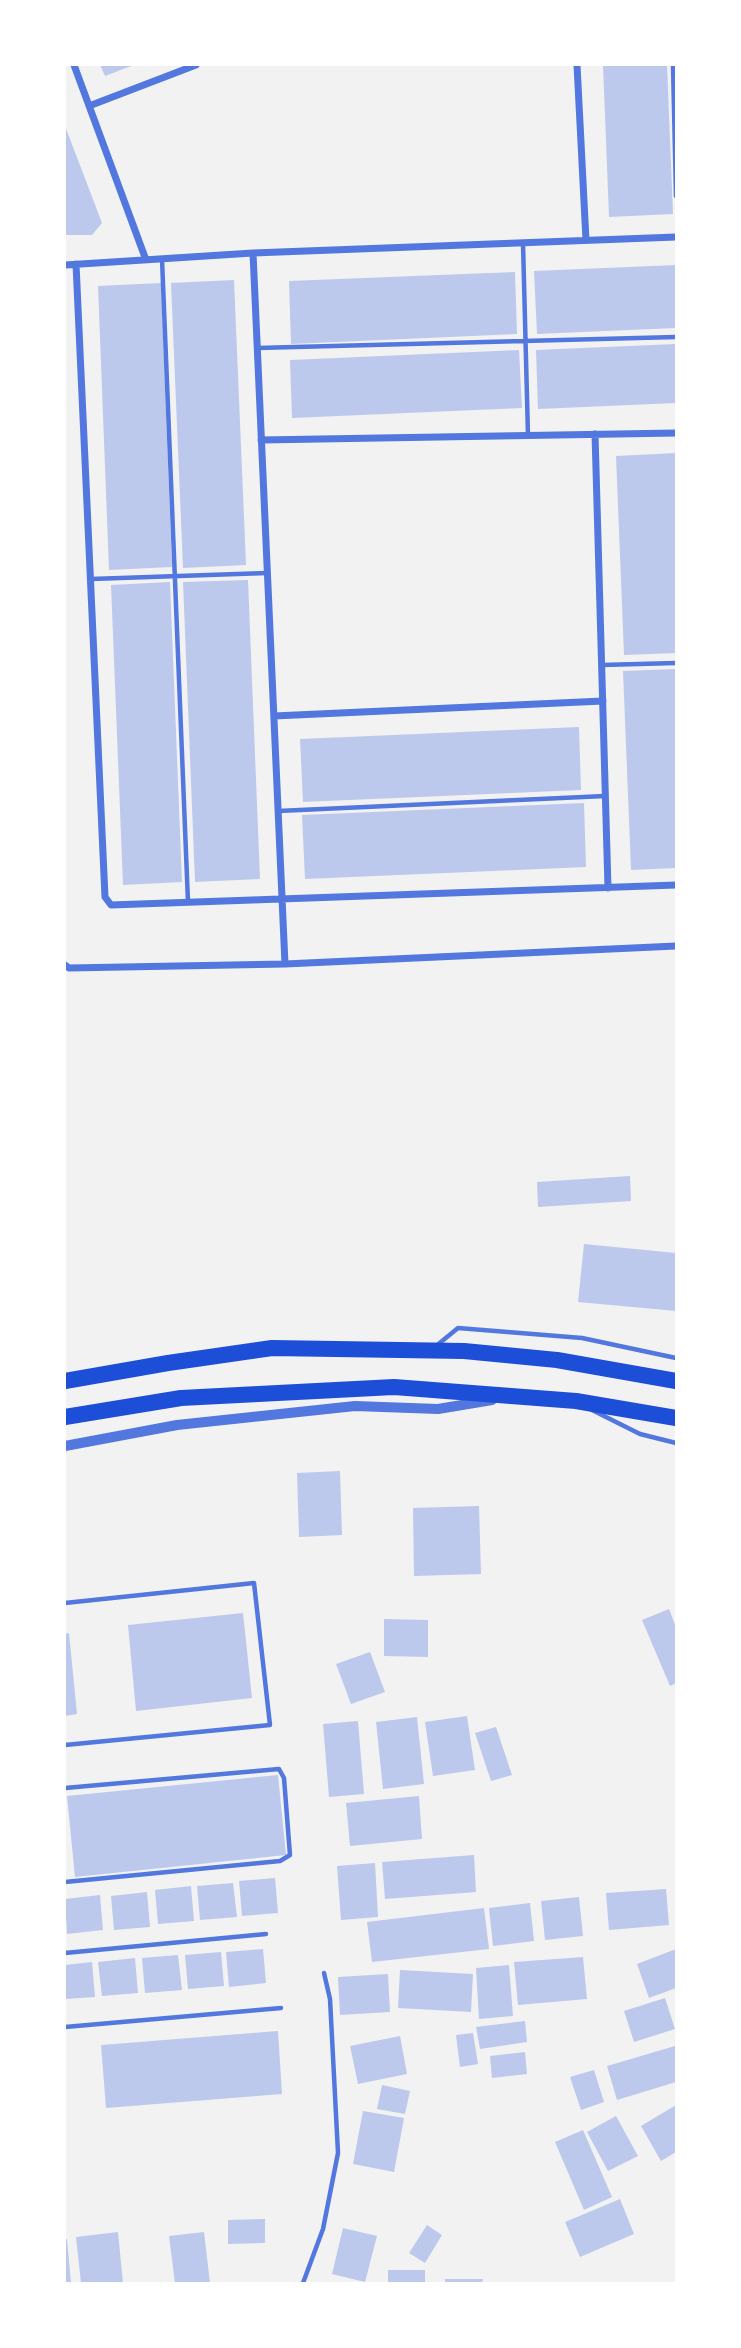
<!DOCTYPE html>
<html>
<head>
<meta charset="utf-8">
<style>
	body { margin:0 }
	#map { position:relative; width:741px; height:2348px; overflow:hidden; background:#f2f2f2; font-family:"Exo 2",sans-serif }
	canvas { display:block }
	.frame { position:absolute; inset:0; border:66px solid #fff; pointer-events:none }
</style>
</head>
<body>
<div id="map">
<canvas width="741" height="2348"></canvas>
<div class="frame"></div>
</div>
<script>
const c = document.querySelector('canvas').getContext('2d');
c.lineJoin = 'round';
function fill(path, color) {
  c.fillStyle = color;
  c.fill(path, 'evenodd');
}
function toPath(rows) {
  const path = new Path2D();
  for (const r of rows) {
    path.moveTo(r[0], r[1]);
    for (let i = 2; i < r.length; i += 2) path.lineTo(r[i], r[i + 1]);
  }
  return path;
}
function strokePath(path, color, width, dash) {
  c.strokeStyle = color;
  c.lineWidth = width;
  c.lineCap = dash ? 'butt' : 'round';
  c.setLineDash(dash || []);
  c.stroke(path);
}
fill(toPath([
	[100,65,134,65,105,76],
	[603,65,667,65,673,214,609,217],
	[65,126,102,223,92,235,65,235],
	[676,265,676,328,537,334,534,271],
	[515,272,517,334,291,344,289,281],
	[234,280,246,565,183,568,171,283],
	[161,283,172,567,109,570,98,286],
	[676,344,676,403,538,409,536,350],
	[519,350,522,408,292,418,290,360],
	[676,453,676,653,624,655,616,456],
	[248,580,260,879,195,882,183,582],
	[170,582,182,882,123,885,111,585],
	[676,669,676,868,631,870,623,671],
	[579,727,581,790,303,802,300,739],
	[584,803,586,867,305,879,302,815],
	[630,1176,631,1201,538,1207,537,1182],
	[584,1244,676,1253,676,1311,578,1302],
	[340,1471,342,1535,299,1537,297,1473],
	[479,1506,481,1574,414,1576,413,1508],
	[669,1609,676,1627,676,1683,670,1686,642,1620],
	[243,1613,252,1698,136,1711,128,1625],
	[384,1619,428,1620,428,1657,384,1656],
	[69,1633,77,1714,65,1716,65,1634],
	[370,1652,385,1692,351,1704,336,1664],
	[467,1716,475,1770,433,1776,425,1722],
	[417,1717,424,1784,383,1789,376,1722],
	[358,1721,364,1794,329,1797,323,1724],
	[496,1727,512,1775,491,1781,475,1733],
	[278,1775,286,1855,75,1877,67,1796],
	[419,1796,422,1839,350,1846,346,1803],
	[474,1855,476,1892,385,1899,382,1862],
	[375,1863,378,1917,341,1920,337,1866],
	[275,1878,278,1913,242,1916,239,1881],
	[233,1883,237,1917,200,1920,197,1886],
	[191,1886,194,1921,158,1924,155,1890],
	[666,1889,669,1925,609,1930,606,1893],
	[147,1892,150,1927,114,1930,111,1896],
	[100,1895,103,1930,67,1934,65,1899],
	[579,1897,583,1936,545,1940,541,1901],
	[530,1903,534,1941,493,1946,489,1908],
	[484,1908,489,1949,372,1962,367,1922],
	[263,1949,266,1983,229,1987,226,1952],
	[676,1949,676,1988,649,1998,637,1964],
	[221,1952,224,1986,188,1989,185,1955],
	[178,1955,182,1990,145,1993,142,1958],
	[583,1957,587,1999,518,2005,514,1962],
	[135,1958,138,1993,102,1996,98,1962],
	[92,1962,95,1997,65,1999,65,1965],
	[509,1965,513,2016,479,2019,476,1968],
	[400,1970,473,1974,471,2012,398,2008],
	[388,1974,390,2012,340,2015,338,1977],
	[665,1998,675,2029,634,2042,624,2011],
	[525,2021,527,2042,480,2049,476,2027],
	[278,2031,282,2094,106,2108,101,2045],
	[473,2033,478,2064,460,2067,456,2035],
	[400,2036,407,2074,358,2084,350,2046],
	[675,2046,676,2082,617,2100,607,2066],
	[525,2052,527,2074,492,2078,490,2056],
	[594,2070,604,2102,581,2110,570,2077],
	[382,2085,410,2091,405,2114,377,2109],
	[676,2105,676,2152,661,2161,641,2126],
	[363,2111,404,2118,394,2172,353,2164],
	[616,2116,638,2156,608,2171,587,2132],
	[583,2130,612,2197,584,2210,555,2142],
	[620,2199,634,2234,580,2257,565,2222],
	[265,2219,265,2243,228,2244,228,2220],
	[427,2225,442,2235,425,2263,409,2253],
	[343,2228,377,2236,365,2282,332,2274],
	[118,2232,123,2283,81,2283,76,2237],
	[204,2232,210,2283,175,2283,169,2236],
	[65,2239,67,2239,71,2283,65,2283],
	[388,2270,425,2270,425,2283,388,2283],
	[445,2279,483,2279,482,2283,445,2283]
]), '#bdc9ec');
strokePath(toPath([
	[673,65,676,196],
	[523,243,528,436],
	[162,259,188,902],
	[257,348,676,337],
	[91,579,267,573],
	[602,665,676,663],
	[278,811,605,796],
	[436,1346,458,1328,582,1338,676,1358],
	[590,1409,640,1434,676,1443],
	[65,1603,254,1583,270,1725,65,1745],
	[65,1788,279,1769,284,1778,290,1855,280,1861,65,1882],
	[65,1953,266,1934],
	[65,2027,281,2008],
	[303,2283,323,2229,338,2153,330,1999,324,1973]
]), '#5277de', 4.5);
strokePath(toPath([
	[74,65,146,260],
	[577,65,586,240],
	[89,106,196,65],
	[253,253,285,964],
	[76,264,105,897,111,905,676,885],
	[65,265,253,253,676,237],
	[595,434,608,888],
	[261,440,676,433],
	[274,716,603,701],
	[65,965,69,968,285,964,676,946]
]), '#5277de', 7);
strokePath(toPath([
	[65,1446,177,1425,355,1406,438,1409,492,1400]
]), '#5277de', 10);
strokePath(toPath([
	[65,1381,168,1363,272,1348,464,1351,557,1360,676,1381],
	[65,1417,181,1398,394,1387,576,1401,676,1418]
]), '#1d4ed8', 16);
</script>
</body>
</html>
